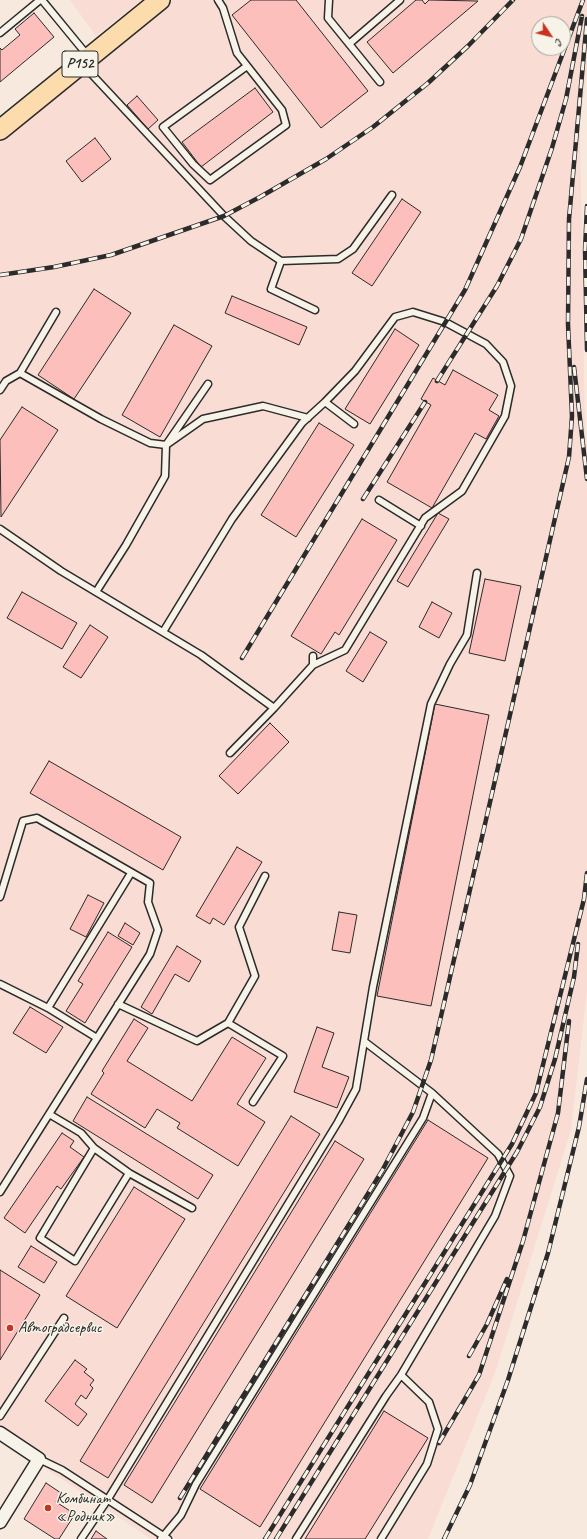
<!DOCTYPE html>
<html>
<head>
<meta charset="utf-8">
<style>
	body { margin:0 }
	#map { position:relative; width:587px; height:1539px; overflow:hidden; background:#f8e9df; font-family:Caveat,sans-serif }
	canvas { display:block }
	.north { position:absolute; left:531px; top:16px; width:40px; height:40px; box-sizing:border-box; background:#f7f3e8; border:1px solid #a5a39c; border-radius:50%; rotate:125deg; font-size:11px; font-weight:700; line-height:16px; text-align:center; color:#2b2b2b }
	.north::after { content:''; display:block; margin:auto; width:14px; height:18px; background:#c8321e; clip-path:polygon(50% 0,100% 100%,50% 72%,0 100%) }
</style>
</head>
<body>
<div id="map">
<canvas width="587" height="1539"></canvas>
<div class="north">С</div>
</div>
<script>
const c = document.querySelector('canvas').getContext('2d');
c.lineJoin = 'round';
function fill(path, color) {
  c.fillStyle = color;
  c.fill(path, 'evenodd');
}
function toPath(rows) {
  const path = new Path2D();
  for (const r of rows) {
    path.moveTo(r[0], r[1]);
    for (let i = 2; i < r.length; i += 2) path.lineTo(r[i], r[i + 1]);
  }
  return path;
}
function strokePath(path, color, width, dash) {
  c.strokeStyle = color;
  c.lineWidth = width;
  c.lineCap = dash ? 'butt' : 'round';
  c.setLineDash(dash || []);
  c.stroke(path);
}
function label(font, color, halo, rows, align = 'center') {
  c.font = font + ' Caveat,sans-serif';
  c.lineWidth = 3;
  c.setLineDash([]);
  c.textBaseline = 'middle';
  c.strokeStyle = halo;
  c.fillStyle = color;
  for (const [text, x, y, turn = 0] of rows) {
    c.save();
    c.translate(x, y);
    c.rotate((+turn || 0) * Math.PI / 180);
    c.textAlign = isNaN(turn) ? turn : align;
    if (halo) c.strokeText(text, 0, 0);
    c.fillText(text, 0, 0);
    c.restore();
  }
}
fill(toPath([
	[70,0,142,0,96,36],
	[172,0,587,0,587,70,580,124,585,433,587,447,587,991,571,1130,495,1373,428,1539,151,1539,42,1466,43,1453,0,1426,0,1189,3,1184,0,1182,0,141],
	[539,24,563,24,563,48,539,48]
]), '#f9dcd4');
const building = toPath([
	[251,0,296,0,368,91,321,128,232,15,251,0],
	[416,0,422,0,425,4,429,0,478,1,393,73,367,42,416,0],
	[34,13,54,37,0,82,0,48,2,50,20,35,15,29,34,13],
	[255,88,273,112,201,167,182,142,255,88],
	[137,96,158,120,148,129,127,105,137,96],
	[95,138,111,159,82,182,66,161,95,138],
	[402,199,421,212,372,286,352,273,402,199],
	[94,289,131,313,74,399,38,375,94,289],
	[232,296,307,327,299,345,225,313,232,296],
	[174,325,212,346,160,437,122,415,174,325],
	[395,329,419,345,370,424,345,409,395,329],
	[453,370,498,395,489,410,499,416,486,439,475,433,432,508,387,482,431,405,421,399,433,378,445,385,453,370],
	[22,407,58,430,1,517,0,440,22,407],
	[319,423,354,445,296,537,261,515,319,423],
	[438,513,449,519,408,587,397,581,438,513],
	[362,519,397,540,339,635,335,632,321,654,291,636,362,519],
	[485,579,521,586,505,661,469,653,485,579],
	[22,592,77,623,62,649,7,618,22,592],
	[432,602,452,613,439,638,419,627,432,602],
	[90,625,108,637,81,678,63,667,90,625],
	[370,632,387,642,363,682,346,671,370,632],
	[435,704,489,715,431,1006,377,996,435,704],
	[270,723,289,742,238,794,219,776,270,723],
	[49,761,181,837,163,870,30,793,49,761],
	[237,847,262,862,224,925,213,918,210,924,196,916,237,847],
	[88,895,104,903,86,937,70,929,88,895],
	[339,912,357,915,350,953,332,950,339,912],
	[125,923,140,933,133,945,118,936,125,923],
	[108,932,132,947,85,1023,66,1011,83,984,78,981,108,932],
	[177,946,201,961,189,982,175,974,152,1014,141,1007,177,946],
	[30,1007,63,1027,46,1053,13,1033,30,1007],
	[134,1019,148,1028,127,1061,192,1101,232,1037,266,1058,237,1104,265,1122,238,1166,177,1128,180,1123,157,1109,145,1128,91,1094,104,1073,102,1071,134,1019],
	[317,1027,334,1033,322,1067,349,1077,337,1108,294,1092,317,1027],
	[87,1097,213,1175,198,1199,73,1121,87,1097],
	[291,1116,320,1134,108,1478,80,1461,291,1116],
	[428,1120,488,1158,260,1527,200,1489,428,1120],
	[62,1133,74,1141,70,1147,84,1157,61,1189,57,1186,25,1233,4,1218,62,1133],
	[335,1141,364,1159,152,1503,124,1485,335,1141],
	[134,1187,185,1219,117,1328,66,1296,134,1187],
	[31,1246,57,1262,44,1283,18,1267,31,1246],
	[0,1270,40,1295,0,1360,0,1270],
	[75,1360,87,1369,84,1372,94,1380,90,1385,93,1388,86,1399,81,1395,75,1404,87,1414,78,1426,45,1401,75,1360],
	[384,1411,428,1438,365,1539,305,1539,384,1411],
	[46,1483,61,1493,56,1502,75,1514,59,1539,55,1539,24,1519,46,1483],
	[96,1531,107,1539,91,1539,96,1531]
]);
fill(building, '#fcbfbb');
strokePath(building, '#2b2b2b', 1);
const service = toPath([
	[42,0,88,56],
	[218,0,223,8,237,53,282,110,286,125,210,180,193,164,163,127,247,66],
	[329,0,328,18,380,82],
	[0,33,40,0],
	[349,44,400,0],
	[84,66,224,216,251,241,281,261,338,259,353,249,392,195],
	[281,261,271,289,315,310],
	[56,312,20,373,101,419,150,443,166,445,165,476,126,545,96,592],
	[208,384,166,445,203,419,263,406,308,418],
	[0,390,6,381,20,373],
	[379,500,421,526],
	[0,529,61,571,201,655,274,708,313,665,313,656],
	[163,632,232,519,302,423,325,402,354,424],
	[313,665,345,650,425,518,462,491,505,416,511,386,503,362,486,344,445,322,413,312,395,317,355,371,325,402],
	[230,753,274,708],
	[0,897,23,821,37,818,150,883,148,902,158,930,150,954,0,1192],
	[0,984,48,1008,97,1038],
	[118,1004,197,1041,228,1023,283,1056,253,1102],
	[48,1008,131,873],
	[228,1023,255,976,239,927,265,876],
	[49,1114,81,1133,94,1148],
	[129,1173,94,1148,40,1238,75,1261,129,1173,192,1208],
	[0,1416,64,1318],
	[39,1459,62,1470,168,1539],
	[81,1539,108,1499,338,1122,356,1089,373,987,431,704,450,664,467,635,477,573],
	[161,1539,181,1515,196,1484,423,1118,432,1093],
	[296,1539,386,1396,401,1375,495,1216,510,1176,498,1154,432,1093,365,1042],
	[381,1539,427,1464,438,1429,429,1402,401,1375]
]);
const minor = toPath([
	[0,1433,39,1459,0,1522]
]);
const primary = toPath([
	[0,130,160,0]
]);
strokePath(service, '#2b2b2b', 9);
strokePath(minor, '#2b2b2b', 15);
strokePath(primary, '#2b2b2b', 22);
strokePath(service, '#f7f3e8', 6);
strokePath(minor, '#f7f3e8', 12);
strokePath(primary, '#fcdcac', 19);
const rail = toPath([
	[587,206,585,250,587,350],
	[0,275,54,267,111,255,224,216,260,197,326,159,373,127,428,83,468,46,513,0],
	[574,367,587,479],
	[437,381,497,286,521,239,552,148,566,99,582,16],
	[363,499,425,402],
	[242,658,465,290,520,167,583,0],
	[469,1356,487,1324,507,1279],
	[439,1443,479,1375,523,1241,558,1113,569,1021],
	[180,1498,382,1171,413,1112,431,1060,569,457,572,416,568,324,569,219,587,19],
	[265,1539,512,1144,536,1093,584,899,587,873],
	[276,1539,517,1152,540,1107,555,1059,574,977,578,944],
	[444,1539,470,1485,508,1380,548,1253,579,1127,587,1079]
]);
strokePath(rail, '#2b2b2b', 4.5);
strokePath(rail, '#f7f3e8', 3, [9]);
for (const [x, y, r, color] of [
	[10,1328,4,"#c8321e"],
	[48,1508,4,"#c8321e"]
]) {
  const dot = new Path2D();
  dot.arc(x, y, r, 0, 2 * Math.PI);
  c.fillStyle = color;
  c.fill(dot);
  strokePath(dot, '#f7f3e8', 1.5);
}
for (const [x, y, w] of [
	[80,64,36]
]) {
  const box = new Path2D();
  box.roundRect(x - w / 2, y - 13, w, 26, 3);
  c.fillStyle = '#f7f3e8';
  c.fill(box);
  strokePath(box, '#2b2b2b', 1);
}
label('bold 15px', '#2b2b2b', null, [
	["Р152",80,64]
]);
label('16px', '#2b2b2b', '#f7f3e8', [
	["Автоградсервис",18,1328],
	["Комбинат",56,1499],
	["«Родник»",56,1517]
], 'left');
</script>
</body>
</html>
